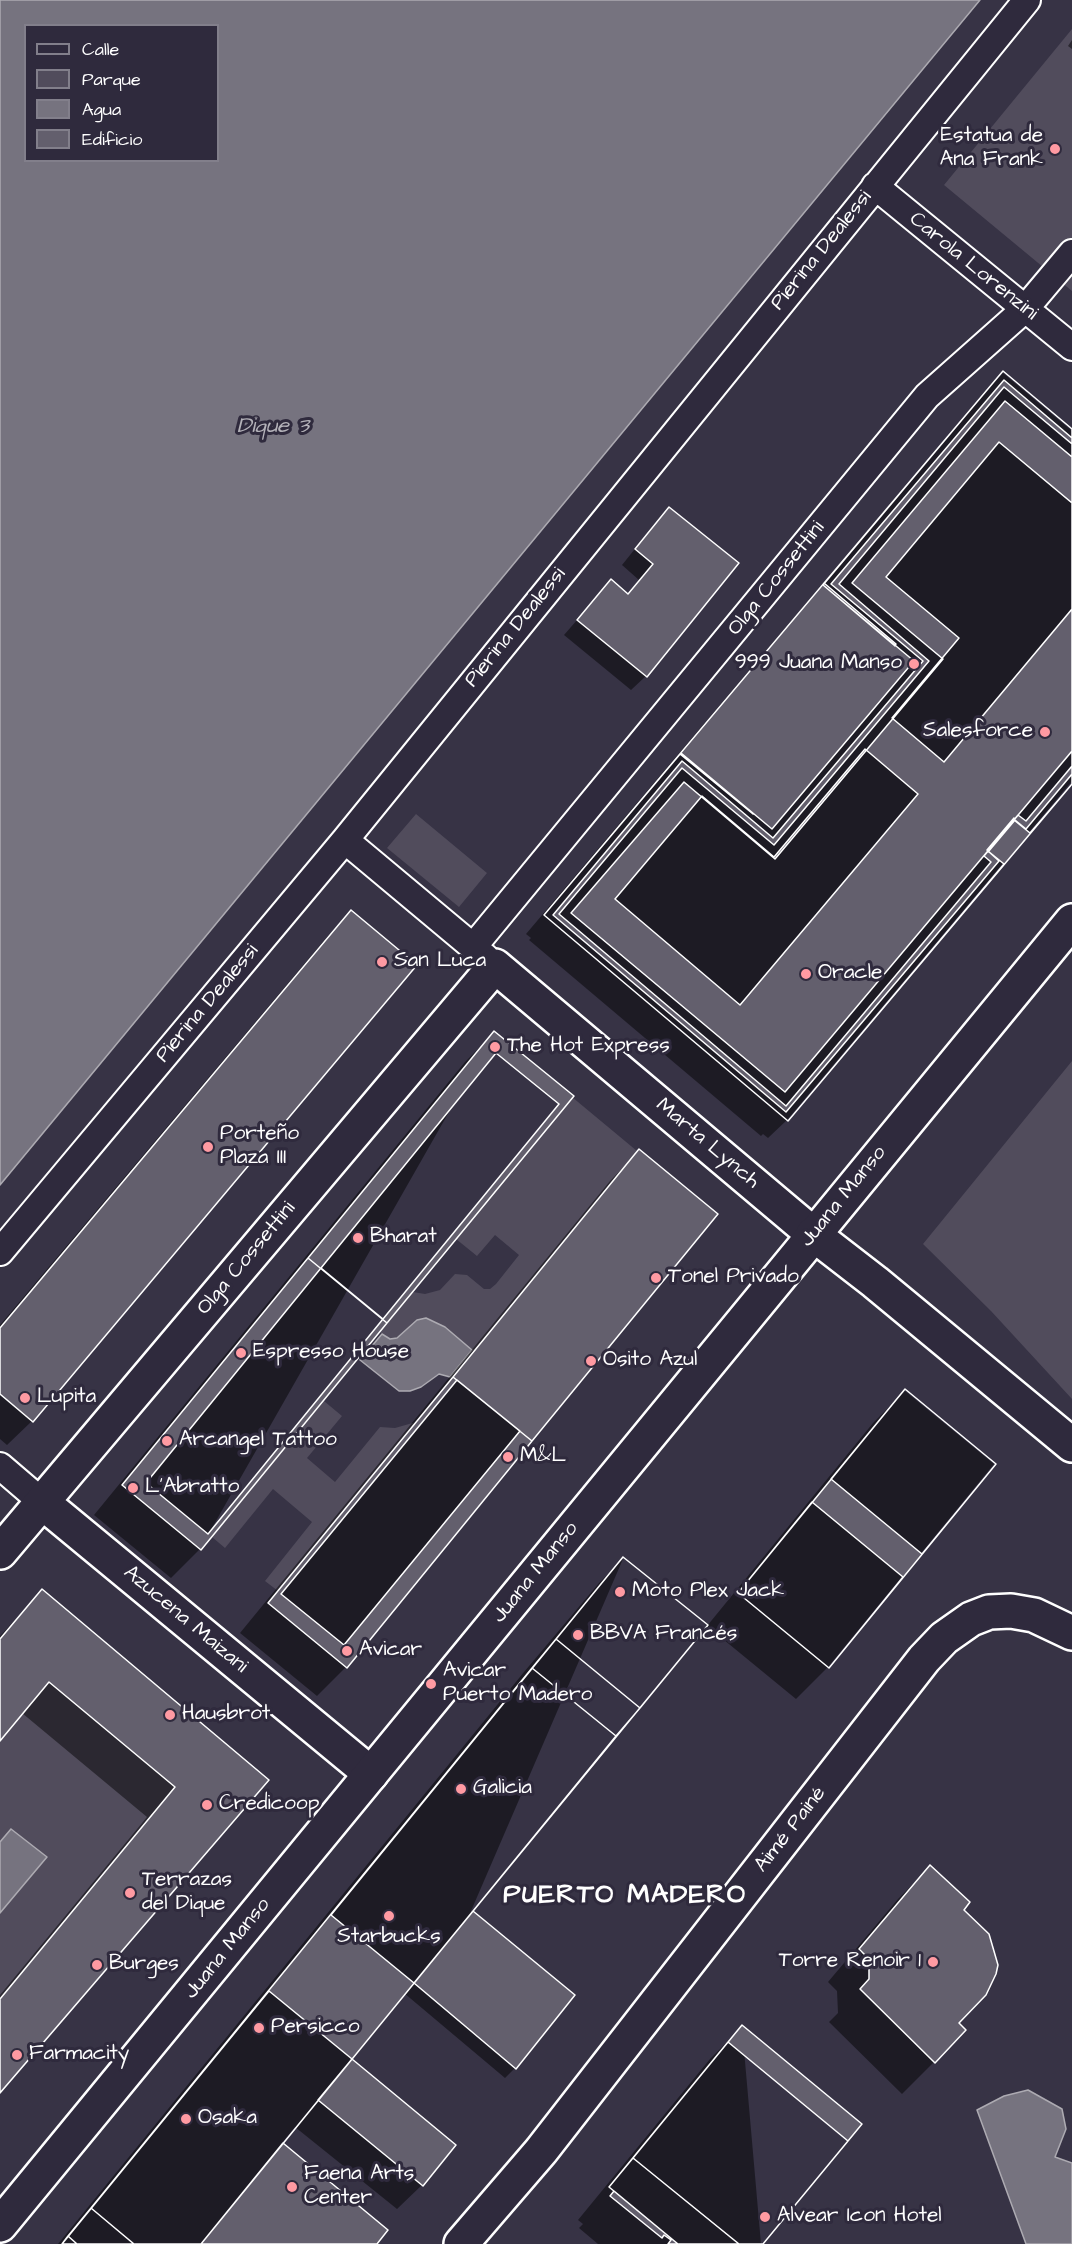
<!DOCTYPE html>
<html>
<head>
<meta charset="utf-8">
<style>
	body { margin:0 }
	#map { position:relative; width:1072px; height:2244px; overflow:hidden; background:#373345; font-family:"Architects Daughter",sans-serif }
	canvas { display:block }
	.legend { position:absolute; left:24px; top:24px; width:195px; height:138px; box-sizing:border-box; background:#2f2a3d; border:2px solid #827f8b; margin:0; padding:8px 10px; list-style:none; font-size:18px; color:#fff }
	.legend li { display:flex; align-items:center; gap:12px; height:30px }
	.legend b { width:30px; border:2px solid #827f8b }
</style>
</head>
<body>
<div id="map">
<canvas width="1072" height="2244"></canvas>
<ul class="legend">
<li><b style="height:8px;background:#2f2a3d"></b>Calle</li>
<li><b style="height:16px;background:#514c5c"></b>Parque</li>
<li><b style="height:16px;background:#76737f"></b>Agua</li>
<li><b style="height:16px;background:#635f6d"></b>Edificio</li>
</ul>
</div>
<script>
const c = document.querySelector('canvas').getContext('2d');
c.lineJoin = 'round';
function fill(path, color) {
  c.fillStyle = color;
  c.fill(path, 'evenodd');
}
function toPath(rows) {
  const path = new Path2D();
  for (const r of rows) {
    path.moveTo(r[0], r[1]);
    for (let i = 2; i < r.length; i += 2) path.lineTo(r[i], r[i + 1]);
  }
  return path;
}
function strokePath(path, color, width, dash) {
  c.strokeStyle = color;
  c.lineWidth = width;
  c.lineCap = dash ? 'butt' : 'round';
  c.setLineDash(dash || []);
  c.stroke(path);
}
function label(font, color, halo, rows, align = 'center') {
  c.font = font + ' "Architects Daughter",sans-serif';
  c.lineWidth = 6;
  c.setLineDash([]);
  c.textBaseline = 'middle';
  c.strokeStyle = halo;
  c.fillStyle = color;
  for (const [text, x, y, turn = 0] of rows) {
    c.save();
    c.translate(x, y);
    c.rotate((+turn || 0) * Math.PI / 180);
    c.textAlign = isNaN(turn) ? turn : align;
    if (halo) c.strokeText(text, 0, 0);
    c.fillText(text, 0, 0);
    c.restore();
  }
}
fill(toPath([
	[1072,29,1072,291,944,185],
	[416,814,487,873,459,907,387,848],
	[1072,1061,1072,1399,991,1311,923,1244],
	[572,1097,637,1151,474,1352,472,1350,402,1333,397,1338,390,1339,382,1334,380,1332,413,1292,425,1294,440,1290,455,1274,467,1275,484,1289,490,1289,496,1284,519,1255,495,1235,477,1256,456,1239],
	[324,1401,342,1416,307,1458,335,1482,380,1427,395,1428,416,1422,278,1591,265,1581,312,1522,273,1489,225,1548,212,1537],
	[49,1682,175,1787,0,1999,0,1913,46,1857,11,1829,0,1842,0,1741]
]), '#514c5c');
const water = toPath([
	[0,0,980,0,0,1185,0,0],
	[26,26,218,26,218,160,26,160,26,26],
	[426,1318,445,1327,472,1350,450,1377,439,1374,421,1387,410,1391,399,1391,360,1360,382,1334,390,1339,397,1338,417,1320,426,1318],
	[11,1829,47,1857,0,1913,0,1842,11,1829],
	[1028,2090,1062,2109,1066,2129,1055,2157,1072,2163,1072,2244,1026,2244,977,2110,1004,2096,1028,2090]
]);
fill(water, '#76737f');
strokePath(water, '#adabb2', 1.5);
fill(toPath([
	[1072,40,1072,49,1068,46],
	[1003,373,1072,431,1072,781,787,1120,768,1138,763,1134,761,1136,529,940,531,938,526,934,985,392],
	[670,509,646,676,631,690,564,635,611,581,627,595,639,580,622,565,655,524],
	[351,912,415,965,32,1421,7,1445,0,1439,0,1325,327,937],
	[494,1033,200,1549,171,1578,94,1515,465,1062],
	[639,1151,716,1214,346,1667,317,1696,240,1633,610,1181],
	[905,1391,994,1464,828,1667,796,1699,707,1626,873,1423],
	[623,1559,471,1911,515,2068,505,2078,404,1993,350,2060,422,2185,397,2209,295,2127,281,2144,375,2244,58,2244,524,1672,599,1583],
	[42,1591,267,1780,0,2090,0,1995,147,1817,22,1713,0,1739,0,1636],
	[930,1867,962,1910,957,2023,934,2062,902,2094,829,2022,838,2013,837,1991,828,1982,898,1899],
	[742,2027,761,2244,598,2244,579,2228,583,2224,578,2220,710,2059]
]), '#0007');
const building = toPath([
	[1003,371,1072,429,1072,784,788,1121,544,915,1003,371],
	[1003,371,1072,429,1072,784,1030,833,1014,820,988,851,1004,864,788,1121,544,915,681,753,772,829,914,661,823,585,1003,371],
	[1004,380,1072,438,1072,774,1026,829,1015,820,988,851,999,861,786,1112,553,915,682,761,773,838,923,661,831,584,1004,380],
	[1004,387,1072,444,1072,766,1026,821,1018,815,984,856,991,862,786,1106,559,914,682,768,774,845,929,661,839,584,1004,387],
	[1005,401,1072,457,1072,751,785,1092,571,913,684,782,775,859,943,659,852,583,1005,401],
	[999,442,1072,503,1072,609,944,762,892,718,959,638,886,577,999,442],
	[669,507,739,563,647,677,577,620,611,579,628,594,653,564,635,549,669,507],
	[824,583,896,644,895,646,823,585,824,583],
	[865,749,918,794,740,1005,615,899,702,796,774,857,865,749],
	[681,753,753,814,680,754,681,753],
	[1014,818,1015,820,988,852,987,850,1014,818],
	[351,910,417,965,33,1422,0,1394,0,1328,351,910],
	[494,1031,574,1096,387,1323,308,1258,494,1031],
	[496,1053,559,1104,383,1319,321,1268,496,1053],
	[639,1149,718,1214,532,1441,453,1377,639,1149],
	[308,1258,387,1323,201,1550,122,1485,308,1258],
	[321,1268,383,1319,208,1534,146,1483,321,1268],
	[453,1377,532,1441,347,1668,268,1603,453,1377],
	[457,1380,520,1431,344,1645,281,1594,457,1380],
	[905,1389,996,1464,829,1668,738,1593,905,1389],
	[905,1389,996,1464,922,1554,831,1479,905,1389],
	[812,1502,903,1577,829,1668,738,1593,812,1502],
	[623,1557,708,1625,414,1983,331,1915,623,1557],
	[623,1557,708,1625,640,1708,556,1639,623,1557],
	[42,1589,269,1780,0,2093,0,1999,175,1787,49,1682,0,1741,0,1639,42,1589],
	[556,1639,640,1708,616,1736,532,1668,556,1639],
	[532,1668,616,1736,201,2244,134,2244,91,2208,532,1668],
	[930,1865,970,1902,964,1910,989,1934,998,1965,996,1974,986,1995,959,2023,966,2030,935,2063,860,1989,869,1979,869,1959,859,1949,930,1865],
	[473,1911,575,1995,516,2069,414,1983,473,1911],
	[269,1991,352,2059,201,2244,62,2244,269,1991],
	[742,2025,862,2124,763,2244,739,2244,633,2158,742,2025],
	[728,2042,848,2141,763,2244,678,2244,609,2187,728,2042],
	[352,2059,456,2145,423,2186,318,2100,352,2059],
	[283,2143,388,2230,377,2244,201,2244,283,2143],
	[633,2158,739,2244,678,2244,609,2187,633,2158],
	[614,2191,678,2244,668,2244,671,2240,664,2235,662,2238,610,2196,614,2191],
	[91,2208,134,2244,77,2244,68,2236,91,2208],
	[68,2236,77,2244,62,2244,68,2236]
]);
fill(building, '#635f6d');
strokePath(building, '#fff', 1.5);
const pedestrian = toPath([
	[875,186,1072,347],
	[345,840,485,957],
	[473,947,927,396,1025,309,1072,253],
	[0,1252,345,840,1027,0],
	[0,1466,42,1502]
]);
const minor = toPath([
	[42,1502,371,1774],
	[0,1552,495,966,813,1234]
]);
const tertiary = toPath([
	[813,1234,875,1282,1072,1445],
	[0,2225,1072,921],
	[461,2244,541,2151,924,1659,944,1638,971,1619,989,1612,1011,1611,1034,1615,1072,1633]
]);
strokePath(pedestrian, '#fff', 30);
strokePath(minor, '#fff', 38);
strokePath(tertiary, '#fff', 38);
strokePath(pedestrian, '#2f2a3d', 26);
strokePath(minor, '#2f2a3d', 33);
strokePath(tertiary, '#2f2a3d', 33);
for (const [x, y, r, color] of [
	[1055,149,6,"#ff9aa2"],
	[914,664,6,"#ff9aa2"],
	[1045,732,6,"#ff9aa2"],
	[382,962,6,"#ff9aa2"],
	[806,974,6,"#ff9aa2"],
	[495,1047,6,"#ff9aa2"],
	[208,1147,6,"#ff9aa2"],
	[358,1238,6,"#ff9aa2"],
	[656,1278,6,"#ff9aa2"],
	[241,1353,6,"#ff9aa2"],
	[591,1361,6,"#ff9aa2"],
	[25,1398,6,"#ff9aa2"],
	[167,1441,6,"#ff9aa2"],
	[508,1457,6,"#ff9aa2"],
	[133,1488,6,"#ff9aa2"],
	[620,1592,6,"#ff9aa2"],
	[578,1635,6,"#ff9aa2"],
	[347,1651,6,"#ff9aa2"],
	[431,1684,6,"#ff9aa2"],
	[170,1715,6,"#ff9aa2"],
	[461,1789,6,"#ff9aa2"],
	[207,1805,6,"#ff9aa2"],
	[130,1893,6,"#ff9aa2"],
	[389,1916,6,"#ff9aa2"],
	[933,1962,6,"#ff9aa2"],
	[97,1965,6,"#ff9aa2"],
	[259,2028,6,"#ff9aa2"],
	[17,2055,6,"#ff9aa2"],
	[186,2119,6,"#ff9aa2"],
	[292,2187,6,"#ff9aa2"],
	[765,2217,6,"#ff9aa2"]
]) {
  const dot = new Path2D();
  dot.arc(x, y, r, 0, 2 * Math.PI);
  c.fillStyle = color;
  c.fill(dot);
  strokePath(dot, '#2f2a3d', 2);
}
label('21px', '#fff', '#2f2a3d', [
	["Estatua de",1043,137,"right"],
	["Ana Frank",1043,161,"right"],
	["999 Juana Manso",902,664,"right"],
	["Salesforce",1033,732,"right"],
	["San Luca",394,962],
	["Oracle",818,974],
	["The Hot Express",507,1047],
	["Porteño",220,1135],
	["Plaza III",220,1159],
	["Bharat",370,1238],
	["Tonel Privado",668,1278],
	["Espresso House",253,1353],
	["Osito Azul",603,1361],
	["Lupita",37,1398],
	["Arcangel Tattoo",179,1441],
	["M&L",520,1457],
	["L'Abratto",145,1488],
	["Moto Plex Jack",632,1592],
	["BBVA Francés",590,1635],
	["Avicar",359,1651],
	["Avicar",443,1672],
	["Puerto Madero",443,1696],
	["Hausbrot",182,1715],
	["Galicia",473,1789],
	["Credicoop",219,1805],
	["Terrazas",142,1881],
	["del Dique",142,1905],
	["Starbucks",389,1938,"center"],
	["Torre Renoir 1",921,1962,"right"],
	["Burges",109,1965],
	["Persicco",271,2028],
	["Farmacity",29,2055],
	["Osaka",198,2119],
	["Faena Arts",304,2175],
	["Center",304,2199],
	["Alvear Icon Hotel",777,2217]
], 'left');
label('21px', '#fff', '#2f2a3d', [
	["Pierina Dealessi",822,251,-51],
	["Carola Lorenzini",973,267,39],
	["Olga Cossettini",777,579,-51],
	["Pierina Dealessi",516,628,-51],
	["Pierina Dealessi",208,1004,-50],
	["Marta Lynch",707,1144,40],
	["Juana Manso",844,1197,-51],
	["Olga Cossettini",247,1259,-50],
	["Juana Manso",536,1573,-51],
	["Azucena Maizani",185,1620,40],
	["Aimé Painé",791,1830,-52],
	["Juana Manso",228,1949,-51]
]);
label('italic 22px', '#b4b2b9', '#2f2a3d', [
	["Dique 3",273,427]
]);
c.letterSpacing = '1.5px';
label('bold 27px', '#fff', '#2f2a3d', [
	["PUERTO MADERO",625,1896]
]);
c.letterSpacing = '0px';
</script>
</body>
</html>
